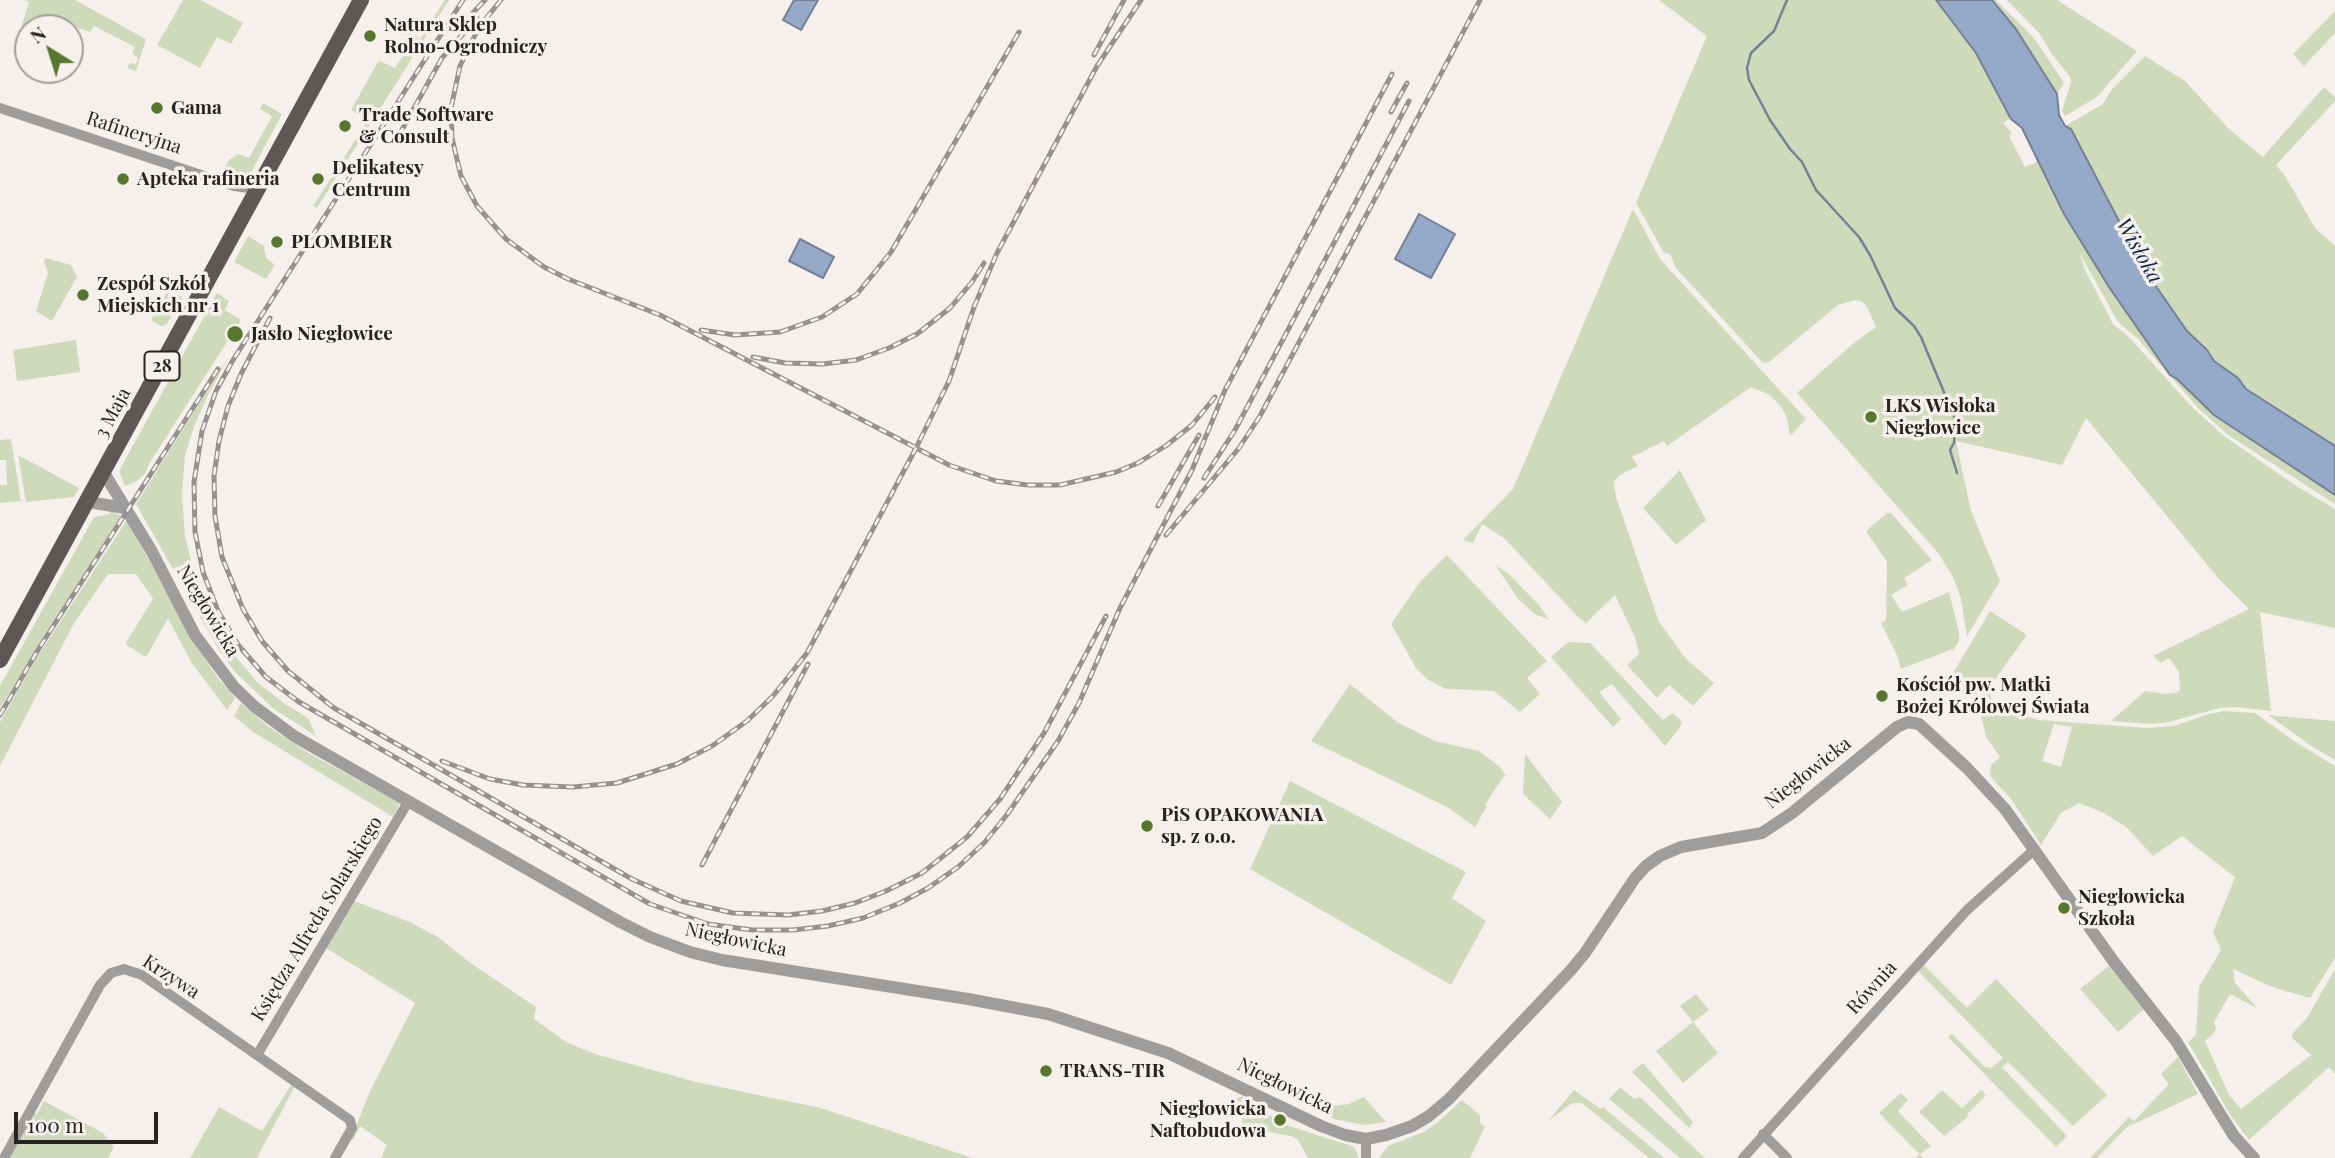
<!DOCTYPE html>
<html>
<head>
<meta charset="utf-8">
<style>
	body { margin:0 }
	#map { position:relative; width:2335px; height:1158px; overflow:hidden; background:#f6f0ec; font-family:"Playfair Display",serif }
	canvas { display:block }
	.north { position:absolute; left:14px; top:14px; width:70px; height:70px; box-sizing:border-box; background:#f6f0ec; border:2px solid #a39e9b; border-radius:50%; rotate:322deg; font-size:19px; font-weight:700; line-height:28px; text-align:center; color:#262322 }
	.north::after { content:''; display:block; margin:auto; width:24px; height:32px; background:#57772e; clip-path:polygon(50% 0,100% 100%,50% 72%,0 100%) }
	.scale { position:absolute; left:14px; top:1112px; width:144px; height:32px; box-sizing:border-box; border:4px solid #262322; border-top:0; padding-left:9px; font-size:21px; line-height:24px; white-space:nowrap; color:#262322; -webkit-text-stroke:5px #f6f0ec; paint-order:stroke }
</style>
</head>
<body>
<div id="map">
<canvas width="2335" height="1158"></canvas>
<div class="north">N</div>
<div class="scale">100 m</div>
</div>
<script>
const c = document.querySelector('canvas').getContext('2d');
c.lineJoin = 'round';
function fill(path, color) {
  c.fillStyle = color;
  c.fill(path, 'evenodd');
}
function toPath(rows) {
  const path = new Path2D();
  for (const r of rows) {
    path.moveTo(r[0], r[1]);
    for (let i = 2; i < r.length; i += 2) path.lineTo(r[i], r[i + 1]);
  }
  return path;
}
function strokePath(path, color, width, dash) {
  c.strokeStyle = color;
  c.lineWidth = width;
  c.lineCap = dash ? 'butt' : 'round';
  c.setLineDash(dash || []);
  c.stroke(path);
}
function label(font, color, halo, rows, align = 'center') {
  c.font = font + ' "Playfair Display",serif';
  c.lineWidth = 7;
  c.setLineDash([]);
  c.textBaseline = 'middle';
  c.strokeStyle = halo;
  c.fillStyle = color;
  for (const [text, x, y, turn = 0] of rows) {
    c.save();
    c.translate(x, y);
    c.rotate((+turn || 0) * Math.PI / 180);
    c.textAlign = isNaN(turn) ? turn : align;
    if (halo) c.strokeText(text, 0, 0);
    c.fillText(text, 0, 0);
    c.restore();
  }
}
fill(toPath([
	[23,0,75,0,146,39,136,71,127,68,130,63,136,64,138,58,132,53,135,47,94,26,90,32,58,22,55,28,28,28,28,47,16,43,29,2],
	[183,0,201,0,243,23,231,44,217,37,200,68,157,45],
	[445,0,449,0,317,208,313,206,368,120,351,110,378,62,380,61,395,68,413,40,393,28,391,23,420,39],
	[1659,0,1936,0,1976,53,2011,118,2003,123,2012,133,2009,136,2025,167,2039,161,2064,214,2109,287,2170,375,2177,379,2214,415,2335,495,2335,504,2228,435,2198,408,2138,339,2118,322,2079,252,2085,270,2113,324,2129,337,2191,406,2224,436,2295,485,2335,509,2335,628,2260,612,2271,711,2237,707,2220,708,2169,722,2152,724,2111,721,2145,691,2165,694,2175,693,2180,690,2179,672,2173,663,2168,658,2161,663,2153,656,2249,609,2219,579,2086,418,2062,465,1956,441,1971,511,2000,581,1967,636,1961,599,1953,577,1939,554,1797,393,1855,342,1876,327,1866,305,1861,301,1855,300,1838,305,1769,362,1763,363,1676,268,1670,254,1664,253,1636,203,1707,36],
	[1992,0,1996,0,2034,38,2064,83,2057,94,2016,29],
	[2007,0,2057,0,2137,51,2096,98,2065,116,2062,111,2071,82,2070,77,2052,54,2039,33],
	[2335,11,2335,33,2304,66,2293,54],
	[2145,56,2185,81,2229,129,2263,157,2324,87,2335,97,2335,101,2276,165,2285,176,2315,228,2335,246,2335,446,2249,391,2238,378,2214,361,2207,350,2187,331,2144,269,2071,129,2065,126,2103,104,2112,89],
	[263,103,282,114,247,180,226,175,225,168,229,160,238,154,249,158,272,116,260,109],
	[1633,209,1660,259,1806,419,1790,436,1787,418,1782,408,1770,395,1751,387,1667,446,1664,441,1632,457,1638,466,1620,475,1614,481,1616,497,1659,622,1686,659,1714,683,1693,706,1669,685,1657,698,1627,665,1639,654,1635,637,1615,595,1586,623,1578,617,1504,538,1482,524,1473,543,1463,540,1513,489],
	[248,236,264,246,266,258,275,265,266,279,234,262],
	[46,258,71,265,77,277,52,321,36,311,48,273,44,261],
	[168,290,182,297,167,324,161,326,151,320],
	[217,293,229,301,225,310,241,320,149,464,145,474,137,481,125,486,119,471],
	[76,340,80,372,17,381,13,350],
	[229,356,208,395,195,424,185,455,182,494,185,536,196,581,209,616,225,644,258,683,285,704,308,718,316,736,274,709,235,672,219,650,136,504],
	[11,439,21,501,0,503,0,485,7,485,6,460,0,460,0,440],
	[18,455,79,488,74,497,26,502],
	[1680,470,1706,520,1676,545,1643,508],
	[111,511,121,516,0,708,0,686,94,517,109,514],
	[1887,513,1891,513,1932,560,1904,578,1908,585,1891,595,1902,612,1949,592,1959,632,1959,641,1950,655,1953,649,1901,669,1897,655,1881,623,1886,620,1887,562,1866,531],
	[127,520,193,641,218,678,235,698,227,710,191,662,168,618,146,657,125,644,153,599,136,574,108,574,73,625,0,766,0,722,34,662],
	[1447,555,1547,661,1527,678,1540,694,1520,712,1494,691,1446,689,1427,679,1416,668,1391,624,1420,582],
	[1496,566,1508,573,1539,605,1549,620,1535,614,1519,600],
	[1990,611,2027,635,1988,689,1992,699,1956,691,1950,684,1949,680],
	[1568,642,1590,643,1663,720,1673,713,1682,722,1679,729,1665,746,1612,684,1599,692,1621,719,1613,727,1551,657],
	[1350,684,1397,722,1435,741,1479,751,1500,767,1506,776,1503,777,1485,805,1487,806,1475,827,1447,807,1311,741],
	[1972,701,2039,720,2147,728,2173,726,2209,714,2225,711,2255,713,2297,743,2335,766,2335,958,2310,998,2272,987,2233,969,2235,983,2257,1008,2230,994,2214,1022,2216,1029,2214,1033,2205,1041,2229,1095,2241,1109,2311,1055,2291,1037,2296,1029,2307,1018,2335,969,2335,1074,2329,1067,2249,1140,2231,1116,2188,1042,2196,1035,2199,987,2221,950,2213,932,2235,877,2182,836,2153,856,2126,827,2104,813,2079,803,2061,813,2041,845,2011,799,1990,776,1991,765,2000,757,1986,737,1982,719],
	[2054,724,2072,727,2061,767,2042,761],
	[241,703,269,727,310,754,400,803,393,817,253,732,234,716],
	[2268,715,2335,721,2335,760,2313,747],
	[1525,754,1562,802,1550,819,1523,794],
	[1290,781,1466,872,1452,898,1486,921,1451,985,1250,869],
	[354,901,410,922,438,937,469,962,536,1007,534,1019,566,1042,595,1054,696,1082,821,1108,973,1158,381,1158,387,1145,360,1126,353,1140,351,1139,370,1091,415,1003,326,948],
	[1923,964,1967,1008,1996,979,2107,1095,2073,1126,2008,1062,2002,1067,2067,1136,2056,1147,1948,1037,1952,1034,1985,1067,1991,1068,2003,1058,1918,971],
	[2109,966,2144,1009,2118,1032,2080,989],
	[1696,994,1709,1010,1693,1022,1718,1053,1683,1083,1656,1051,1693,1022,1680,1006],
	[2178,1057,2198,1094,2127,1127,2097,1158,2090,1158,2129,1117,2134,1121,2169,1084,2161,1074],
	[1643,1063,1693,1122,1689,1128,1632,1072],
	[293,1082,296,1084,257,1158,190,1158,219,1107,262,1131],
	[1271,1083,1331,1106,1349,1104,1364,1097,1386,1122,1364,1125,1334,1119,1273,1089],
	[1620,1087,1634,1099,1640,1097,1705,1158,1680,1158,1609,1099],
	[1574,1090,1601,1109,1603,1107,1664,1158,1649,1158,1582,1103,1572,1103,1548,1121],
	[1942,1090,1962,1108,1981,1090,1986,1095,1967,1114,1969,1116,1944,1136,1919,1112],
	[1901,1093,1908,1100,1898,1111,1931,1146,1920,1154,1923,1158,1916,1158,1919,1154,1879,1113],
	[1243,1096,1283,1124,1352,1146,1355,1148,1359,1158,1308,1158,1298,1140,1291,1136,1270,1132,1243,1131,1242,1115,1238,1106,1235,1109,1232,1107,1236,1099],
	[1462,1100,1480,1115,1480,1123,1485,1127,1470,1158,1379,1158,1388,1146,1424,1132,1438,1122],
	[44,1101,103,1133,114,1147,108,1158,7,1158,33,1111,37,1114]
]), '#cfdabb');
const water = toPath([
	[794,0,818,0,801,30,783,20,794,0],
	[1936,0,1992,0,2016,29,2057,94,2059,115,2065,126,2071,129,2144,269,2187,331,2207,350,2214,361,2238,378,2246,389,2335,446,2335,495,2214,415,2177,379,2170,375,2109,287,2064,214,2022,128,2011,119,1976,53,1936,0],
	[1419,214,1455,234,1431,278,1395,259,1419,214],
	[800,239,834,257,823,278,789,261,800,239]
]);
fill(water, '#95a9c8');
strokePath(water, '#748196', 2);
strokePath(toPath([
	[1787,0,1774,31,1751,53,1747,68,1749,80,1770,120,1790,149,1802,162,1816,190,1859,237,1870,255,1895,308,1914,326,1921,337,1956,421,1954,443,1950,450,1957,473]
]), '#748196', 2.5);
strokePath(toPath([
	[0,108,234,186,256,189],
	[257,1055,408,802],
	[1763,1134,1787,1158],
	[1366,1139,1366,1158],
	[4,1158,100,985,111,973,124,969,142,975,350,1120,352,1128,335,1158],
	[1743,1158,1967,910,2035,849]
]), '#9f9d9b', 10);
strokePath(toPath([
	[104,473,151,550,195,635,234,687,255,707,294,736,620,922,650,937,690,952,722,960,968,999,1048,1014,1168,1053,1321,1126,1345,1135,1366,1139,1386,1135,1412,1126,1429,1116,1449,1099,1571,970,1585,953,1635,878,1646,866,1660,856,1681,847,1762,833,1792,813,1897,727,1908,722,1919,724,1967,768,2005,809,2114,962,2176,1041,2222,1117,2234,1136,2254,1158],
	[88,502,125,508]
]), '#9f9d9b', 12);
strokePath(toPath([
	[0,660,361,0]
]), '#5d5855', 16);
const rail = toPath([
	[463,0,233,360,216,391,202,431,194,482,195,532,203,572,218,611,239,646,266,677,299,702,650,904,708,924,752,930,793,930,828,926,863,918,900,903,928,888,958,867,984,843,1006,816,1058,741,1079,703,1120,608,1192,470,1225,390,1392,74],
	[501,0,479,27,460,66,451,108,452,138,461,176,477,206,506,239,544,267,568,279,660,315,949,465,996,481,1028,485,1060,485,1116,472,1138,463,1167,445,1192,425,1215,397],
	[466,20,485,0],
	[1094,55,1124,0],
	[1391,112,1407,83],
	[399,135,442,58,477,18],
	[270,318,241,374,228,406,219,441,214,476,215,516,222,557,243,609,262,641,288,671,334,708,632,879,681,901,733,913,788,915,822,911,855,903,886,891,922,873,967,837,1000,799,1044,733,1106,616],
	[701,330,735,335,780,332,822,317,857,294,891,252,1019,32],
	[753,357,785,363,823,364,856,360,889,348,917,334,950,308,972,282,984,263],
	[1204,478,1235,430,1409,101],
	[1158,506,1199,435],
	[1166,535,1239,448,1260,416,1480,0],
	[0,715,38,650,218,369],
	[442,761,490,779,523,785,573,787,617,783,677,764,712,746,747,721,773,696,807,653,916,448,949,381,974,307,997,253,1097,66,1141,0],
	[702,865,808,664]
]);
strokePath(rail, '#96918f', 5);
strokePath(rail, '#f6f0ec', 2.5, [8]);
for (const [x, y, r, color] of [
	[370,36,7,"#57772e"],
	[157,108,7,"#57772e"],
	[345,126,7,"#57772e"],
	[123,179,7,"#57772e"],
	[318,179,7,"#57772e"],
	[277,242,7,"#57772e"],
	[83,295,7,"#57772e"],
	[235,334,9,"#57772e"],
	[1871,417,7,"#57772e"],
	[1882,696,7,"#57772e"],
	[1147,826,7,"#57772e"],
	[2064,908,7,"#57772e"],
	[1046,1071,7,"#57772e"],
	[1280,1120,7,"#57772e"]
]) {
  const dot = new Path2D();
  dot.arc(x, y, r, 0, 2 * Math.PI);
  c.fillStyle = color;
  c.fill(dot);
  strokePath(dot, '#f6f0ec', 2.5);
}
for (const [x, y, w] of [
	[162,366,35]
]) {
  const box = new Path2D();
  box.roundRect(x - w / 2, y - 14.5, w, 29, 5);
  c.fillStyle = '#f6f0ec';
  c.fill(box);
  strokePath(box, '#262322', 2);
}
label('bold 18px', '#262322', null, [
	["28",162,366]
]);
label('bold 19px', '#262322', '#f6f0ec', [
	["Natura Sklep",384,25],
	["Rolno-Ogrodniczy",384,47],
	["Gama",171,108],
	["Trade Software",359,115],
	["& Consult",359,137],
	["Delikatesy",332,168],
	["Centrum",332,190],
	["Apteka rafineria",137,179],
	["PLOMBIER",291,242],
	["Zespół Szkół",97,284],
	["Miejskich nr 1",97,306],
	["Jasło Niegłowice",251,334],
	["LKS Wisłoka",1885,406],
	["Niegłowice",1885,428],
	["Kościół pw. Matki",1896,685],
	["Bożej Królowej Świata",1896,707],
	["PiS OPAKOWANIA",1161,815],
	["sp. z o.o.",1161,837],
	["Niegłowicka",2078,897],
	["Szkoła",2078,919],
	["TRANS-TIR",1060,1071],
	["Niegłowicka",1266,1109,"right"],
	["Naftobudowa",1266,1131,"right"]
], 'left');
label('19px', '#262322', '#f6f0ec', [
	["Rafineryjna",134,133,18],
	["3 Maja",113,413,-62],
	["Niegłowicka",208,611,59],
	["Niegłowicka",1808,773,-38],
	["Księdza Alfreda Solarskiego",317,919,-59],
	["Niegłowicka",736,940,12],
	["Krzywa",171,977,33],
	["Równia",1872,988,-48],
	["Niegłowicka",1285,1086,26]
]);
label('italic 21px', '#0f2a52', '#f6f0ec', [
	["Wisłoka",2139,251,60]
]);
</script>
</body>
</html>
